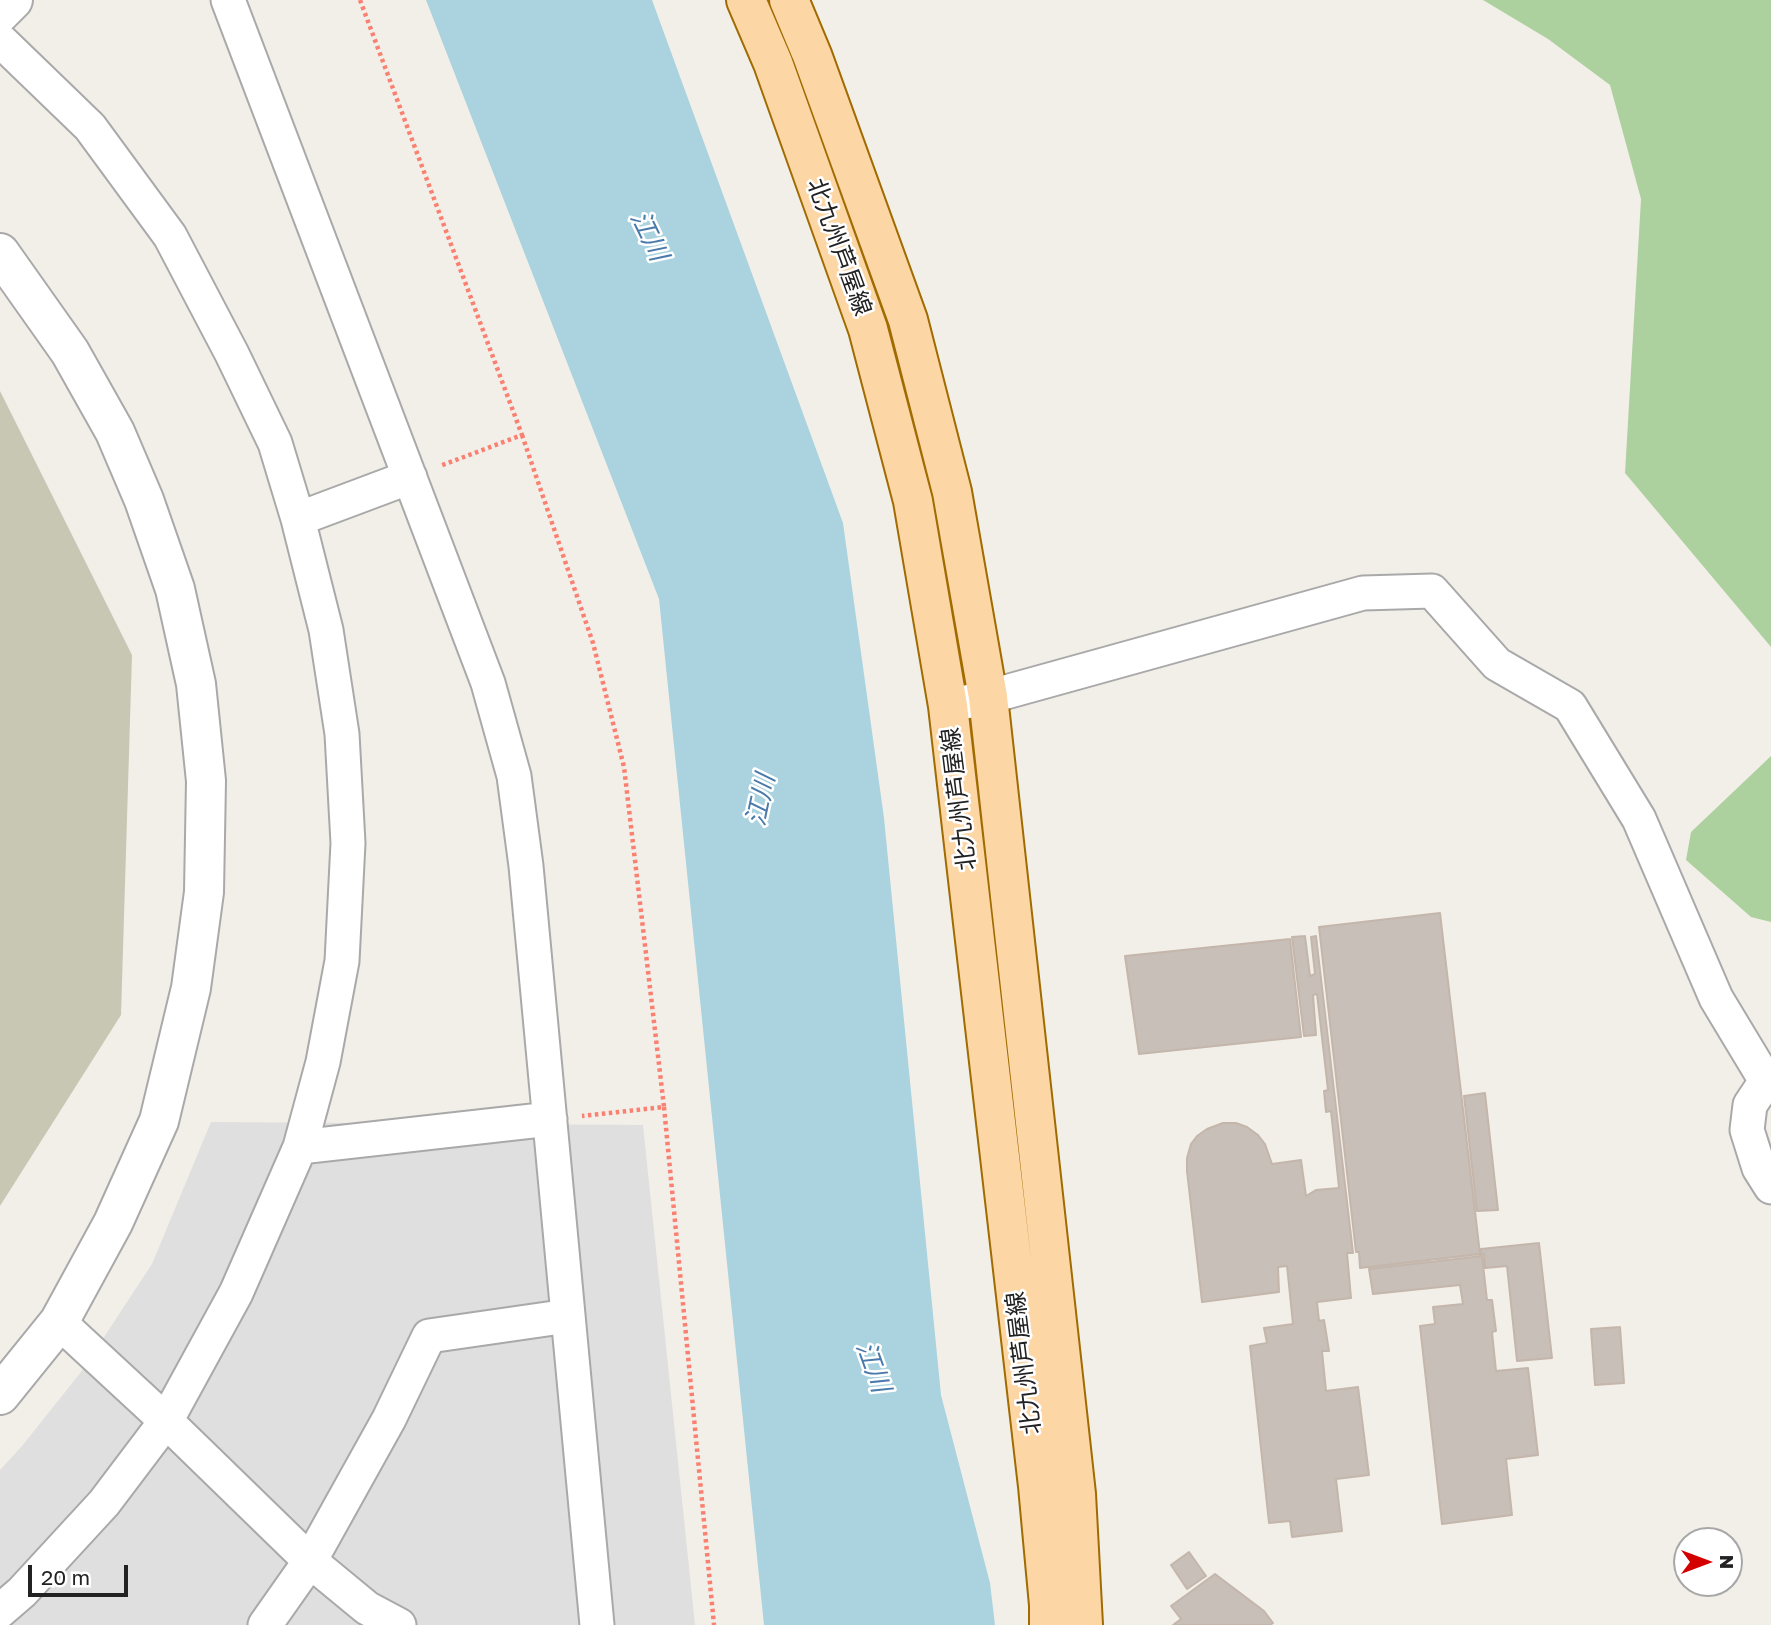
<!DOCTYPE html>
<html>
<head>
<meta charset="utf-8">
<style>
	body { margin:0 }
	#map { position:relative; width:1771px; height:1625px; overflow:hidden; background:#f2efe9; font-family:"Golos Text",sans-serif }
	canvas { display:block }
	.north { position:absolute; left:1673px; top:1527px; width:70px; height:70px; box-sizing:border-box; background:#fff; border:2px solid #a7a7a7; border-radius:50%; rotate:90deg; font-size:19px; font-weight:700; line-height:28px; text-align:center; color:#222 }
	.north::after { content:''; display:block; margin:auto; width:24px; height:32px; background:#d40000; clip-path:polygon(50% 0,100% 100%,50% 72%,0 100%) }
	.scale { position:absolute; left:28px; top:1565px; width:100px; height:32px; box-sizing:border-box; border:4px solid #222; border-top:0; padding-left:9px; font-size:21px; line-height:24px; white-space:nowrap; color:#222; -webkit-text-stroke:5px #fff; paint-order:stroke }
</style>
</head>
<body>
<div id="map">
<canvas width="1771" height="1625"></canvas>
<div class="north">N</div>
<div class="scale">20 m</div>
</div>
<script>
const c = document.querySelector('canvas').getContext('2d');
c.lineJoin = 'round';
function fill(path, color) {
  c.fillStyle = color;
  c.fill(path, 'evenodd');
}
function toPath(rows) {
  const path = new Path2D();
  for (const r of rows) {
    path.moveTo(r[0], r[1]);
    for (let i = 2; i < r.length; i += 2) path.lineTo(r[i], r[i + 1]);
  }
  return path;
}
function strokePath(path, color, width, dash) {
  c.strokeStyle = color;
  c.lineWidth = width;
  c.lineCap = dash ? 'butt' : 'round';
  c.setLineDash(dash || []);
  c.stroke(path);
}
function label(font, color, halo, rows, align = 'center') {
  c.font = font + ' "Golos Text","Noto Sans JP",sans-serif';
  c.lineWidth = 5;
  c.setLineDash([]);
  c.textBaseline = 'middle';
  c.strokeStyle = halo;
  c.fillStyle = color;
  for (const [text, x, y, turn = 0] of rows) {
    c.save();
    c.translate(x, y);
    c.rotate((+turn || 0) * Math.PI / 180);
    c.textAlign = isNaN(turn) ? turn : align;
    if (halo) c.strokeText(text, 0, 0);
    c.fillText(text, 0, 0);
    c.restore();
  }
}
fill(toPath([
	[211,1122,643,1125,695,1625,0,1625,0,1470,22,1446,81,1372,152,1264]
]), '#e0dfdf');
fill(toPath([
	[0,391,132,655,121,1015,0,1206]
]), '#c7c7b4');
fill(toPath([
	[1483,0,1771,0,1771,647,1625,473,1641,199,1610,85,1548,39],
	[1771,756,1771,922,1751,917,1686,860,1691,832]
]), '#add19e');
fill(toPath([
	[426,0,652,0,843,523,884,818,941,1395,990,1583,995,1625,764,1625,659,599]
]), '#aad3df');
const building = toPath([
	[1440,913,1480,1254,1360,1268,1359,1252,1356,1252,1319,927,1440,913],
	[1305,936,1310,976,1315,974,1311,937,1316,936,1353,1253,1347,1253,1351,1298,1317,1302,1319,1321,1324,1320,1329,1351,1322,1351,1326,1391,1358,1387,1369,1475,1336,1479,1342,1531,1292,1537,1290,1521,1269,1523,1250,1346,1267,1343,1264,1328,1293,1324,1287,1266,1278,1267,1279,1292,1202,1302,1187,1171,1187,1158,1191,1144,1197,1136,1207,1129,1223,1123,1236,1123,1247,1127,1258,1135,1265,1144,1272,1164,1301,1160,1306,1196,1316,1190,1339,1188,1331,1111,1326,1112,1324,1091,1328,1090,1317,994,1313,995,1316,1035,1304,1036,1292,937,1305,936],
	[1290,939,1301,1037,1139,1054,1125,956,1290,939],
	[1485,1093,1498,1210,1477,1211,1464,1096,1485,1093],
	[1539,1243,1552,1358,1517,1361,1507,1266,1485,1268,1484,1254,1481,1255,1481,1249,1539,1243],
	[1482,1256,1487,1300,1492,1300,1496,1331,1492,1332,1496,1371,1528,1368,1538,1455,1506,1459,1512,1515,1442,1524,1420,1326,1435,1324,1433,1307,1463,1304,1460,1285,1373,1294,1369,1269,1482,1256],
	[1620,1327,1624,1383,1595,1385,1591,1329,1620,1327],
	[1189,1552,1206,1576,1187,1589,1171,1565,1189,1552],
	[1215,1574,1264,1611,1273,1623,1270,1625,1173,1625,1181,1619,1171,1606,1215,1574]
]);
fill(building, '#c7bfb8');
strokePath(building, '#c4b6ab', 2);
const minor = toPath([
	[228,0,488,683,514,776,526,866,597,1625],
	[0,40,90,127,170,236,232,354,275,443,298,519,326,630,342,734,348,843,342,961,323,1062,300,1147,550,1119],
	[298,519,410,477],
	[948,706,988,697,1363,593,1432,591,1497,664,1570,706,1639,819,1716,998,1766,1081,1750,1105,1747,1130,1759,1168,1771,1187],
	[0,1611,22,1592,104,1503,166,1421,59,1322],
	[265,1625,310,1561,166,1421,236,1293,300,1147],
	[399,1625,367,1608,310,1561,389,1419,429,1336,568,1316]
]);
const tertiary = toPath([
	[0,13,13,0],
	[0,253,70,352,115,432,144,500,175,589,196,684,206,781,204,892,191,988,159,1121,113,1223,59,1322,0,1395]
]);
const primary = toPath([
	[746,0,773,63,868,329,913,501,948,706,1038,1486,1049,1605,1049,1625],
	[789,0,812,55,908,320,952,492,988,697,1076,1494,1083,1625]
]);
strokePath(minor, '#a9a9a9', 37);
strokePath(tertiary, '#a9a9a9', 42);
strokePath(primary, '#a06b00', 42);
strokePath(toPath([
	[360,0,522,435,440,466],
	[522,435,593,643,624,767,664,1107,582,1116],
	[664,1107,714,1625]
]), '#fa8072', 4.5, [3.5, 3.5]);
strokePath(minor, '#fff', 33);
strokePath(tertiary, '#fff', 38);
strokePath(primary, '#fcd6a4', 38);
label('24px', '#222', '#fff', [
	["北九州芦屋線",839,247,70],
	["北九州芦屋線",959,799,-97],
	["北九州芦屋線",1024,1363,-97]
]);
label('italic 26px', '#4a7aab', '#fff', [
	["江川",649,236,64],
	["江川",761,800,-78],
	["江川",873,1367,70]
]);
</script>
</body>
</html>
